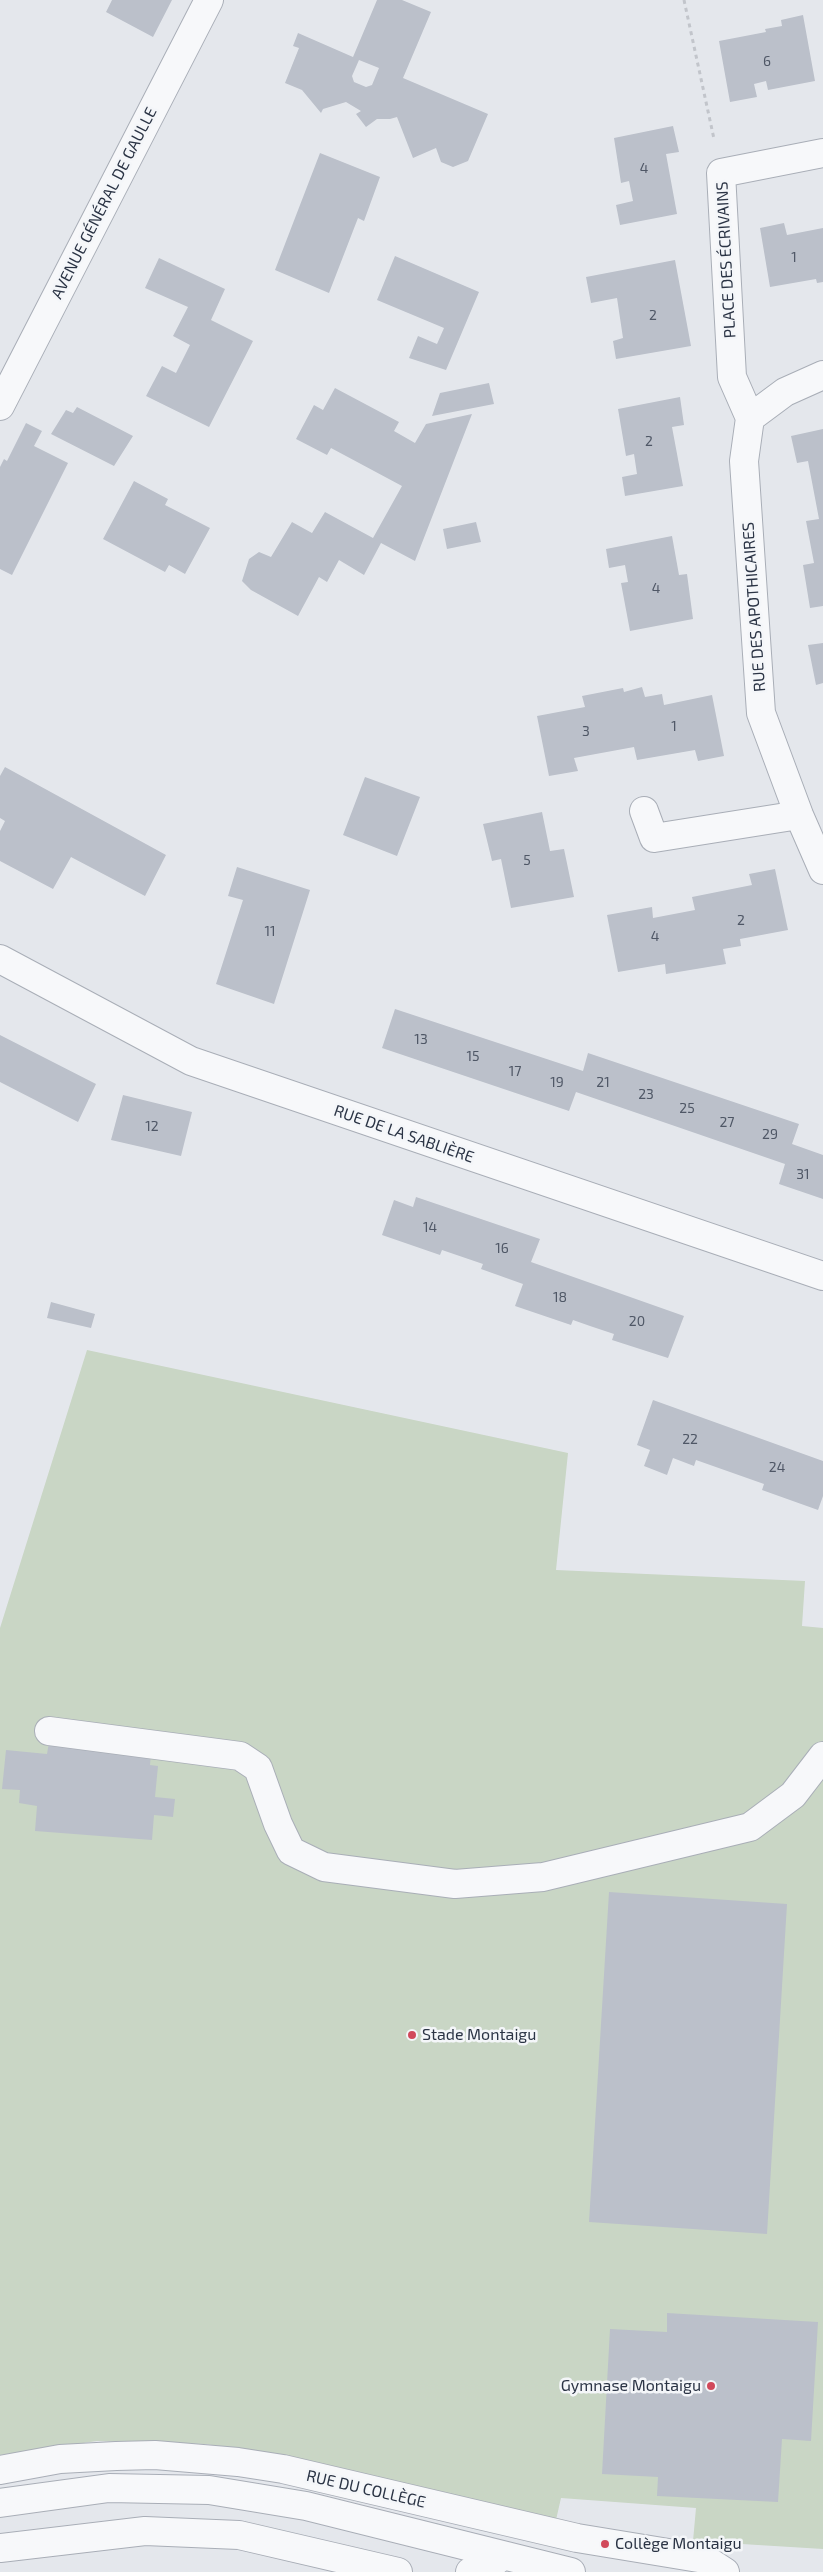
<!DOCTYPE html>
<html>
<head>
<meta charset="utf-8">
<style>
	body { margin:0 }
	canvas { display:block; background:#e4e7ec }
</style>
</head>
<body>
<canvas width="823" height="2572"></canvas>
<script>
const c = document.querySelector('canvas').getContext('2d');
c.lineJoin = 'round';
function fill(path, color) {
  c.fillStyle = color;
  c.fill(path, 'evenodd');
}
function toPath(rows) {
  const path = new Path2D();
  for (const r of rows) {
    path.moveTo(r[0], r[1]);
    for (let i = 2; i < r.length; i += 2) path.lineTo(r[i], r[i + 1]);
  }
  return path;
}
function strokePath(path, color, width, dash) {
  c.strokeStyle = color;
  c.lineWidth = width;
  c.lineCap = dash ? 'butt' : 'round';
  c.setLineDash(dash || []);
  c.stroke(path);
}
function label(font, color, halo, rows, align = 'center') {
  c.font = font + ' "Exo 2",sans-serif';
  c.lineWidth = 5;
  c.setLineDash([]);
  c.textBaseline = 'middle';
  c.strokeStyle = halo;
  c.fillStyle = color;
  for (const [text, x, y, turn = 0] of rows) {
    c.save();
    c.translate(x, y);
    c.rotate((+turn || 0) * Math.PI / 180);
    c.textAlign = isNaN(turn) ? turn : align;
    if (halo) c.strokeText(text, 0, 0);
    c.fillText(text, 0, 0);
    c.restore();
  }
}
fill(toPath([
	[87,1350,568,1453,556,1570,805,1581,802,1626,823,1628,823,2549,693,2541,696,2508,561,2498,556,2520,276,2454,205,2444,97,2441,0,2455,0,1628]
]), '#c9d6c5');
fill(toPath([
	[112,0,172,0,153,37,106,12],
	[377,0,402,0,431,12,403,78,488,114,468,161,453,167,441,162,436,148,413,158,397,117,390,119,377,119,366,127,356,114,361,111,346,102,323,109,321,113,302,90,285,83,299,48,293,46,298,33,353,57],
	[359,60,379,68,372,85,366,87,354,82,352,76],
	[803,15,815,81,768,90,766,81,754,84,757,97,730,102,719,41,766,32,765,29,782,26,781,20],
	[673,126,679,152,666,154,677,214,620,225,616,205,633,201,629,181,621,183,614,138],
	[320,153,380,177,364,221,358,218,329,293,275,270],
	[784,223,787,235,823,228,823,282,817,283,816,279,770,287,760,228],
	[395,256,479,292,446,370,409,358,418,336,437,344,444,328,377,300],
	[159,258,225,289,211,320,253,341,209,427,146,396,162,366,176,373,190,345,173,336,188,307,145,288],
	[675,260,691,346,616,359,613,341,623,338,617,298,591,303,586,277],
	[489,383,494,404,432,416,440,393],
	[335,388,399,422,394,431,415,443,426,424,472,414,415,561,381,543,364,575,339,560,327,582,319,577,298,616,251,590,242,581,249,559,259,552,271,557,292,522,312,533,325,512,373,538,402,486,331,448,327,455,296,439,314,405,323,410],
	[680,397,684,425,672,427,683,486,625,496,622,477,637,474,634,454,626,456,618,409],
	[77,407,133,436,114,466,51,434,66,410,73,413],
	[26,423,42,431,34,446,68,463,12,575,0,569,0,467,4,459,7,461],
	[823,429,823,606,810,608,803,565,814,563,806,521,819,519,808,461,797,463,791,436],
	[134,481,168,499,165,505,210,528,185,574,169,565,165,572,103,539],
	[476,522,481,542,447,549,443,529],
	[672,536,679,575,687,574,693,619,630,631,621,583,628,582,625,565,609,568,606,549],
	[823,643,823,683,816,685,808,645],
	[642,687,645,697,662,694,664,705,712,695,724,756,698,761,695,750,637,760,634,747,574,758,578,771,549,776,537,716,585,707,582,696,623,688,624,692],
	[5,767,166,855,145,896,71,857,53,889,0,861,0,831,5,821,0,818,0,776],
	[365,777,420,797,397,856,343,835],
	[542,812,550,851,564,849,574,897,511,908,501,859,492,861,483,824],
	[237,867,310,890,274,1004,216,984,243,900,228,896],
	[775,869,788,930,740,939,741,946,723,949,726,964,666,974,665,964,618,972,607,915,652,907,653,918,695,910,692,897,752,885,749,874],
	[395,1009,583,1071,588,1053,799,1124,792,1144,823,1155,823,1199,779,1184,785,1164,576,1092,569,1111,382,1048],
	[0,1035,96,1084,78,1122,0,1082],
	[123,1095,192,1112,181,1156,111,1140],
	[416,1197,540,1239,531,1262,684,1316,668,1358,612,1340,614,1334,590,1326,573,1320,571,1325,515,1306,523,1284,481,1269,483,1264,442,1250,440,1255,382,1235,394,1200,413,1207],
	[51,1302,95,1314,91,1328,47,1318],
	[653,1400,823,1461,823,1496,818,1510,762,1490,764,1484,696,1460,694,1466,673,1458,667,1475,644,1466,650,1450,637,1445],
	[49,1742,151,1753,150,1765,158,1766,155,1797,175,1799,173,1817,154,1815,152,1840,35,1831,37,1806,19,1803,20,1790,2,1789,6,1750,47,1754],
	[609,1892,787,1904,767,2234,589,2222],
	[667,2313,818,2322,811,2441,782,2439,778,2502,657,2496,658,2477,602,2474,610,2329,667,2332]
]), '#bbc0ca');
const minor = toPath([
	[823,375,785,392,750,418,744,461,761,713,799,815,823,870],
	[0,406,209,0],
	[750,418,732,377,721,173,823,153],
	[644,811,654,838,799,815],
	[0,959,191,1061,823,1276],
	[49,1731,240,1756,258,1768,278,1824,291,1851,324,1867,455,1884,543,1877,750,1827,793,1795,823,1756],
	[0,2470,60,2459,116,2456,155,2455,238,2462,283,2469,577,2538,705,2559,725,2572],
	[0,2503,109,2488,209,2490,306,2506,571,2572],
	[0,2548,145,2531,239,2535,398,2572],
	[470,2572,492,2564,502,2556]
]);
strokePath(minor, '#a9aeb7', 30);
strokePath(toPath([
	[684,0,714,139]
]), '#c2c5cb', 3, [4, 4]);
strokePath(minor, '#f7f8fa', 28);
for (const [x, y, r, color] of [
	[412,2035,5,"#d1495b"],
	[711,2386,5,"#d1495b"],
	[605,2544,5,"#d1495b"]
]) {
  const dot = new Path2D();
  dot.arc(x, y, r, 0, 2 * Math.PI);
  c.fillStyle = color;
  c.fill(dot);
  strokePath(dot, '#f4f6f9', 2);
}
label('14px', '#4f5766', null, [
	["6",767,61],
	["4",644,168],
	["1",794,257],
	["2",653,315],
	["2",649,441],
	["4",656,588],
	["1",674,726],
	["3",586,731],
	["5",527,860],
	["2",741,920],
	["11",270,931],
	["4",655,936],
	["13",421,1039],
	["15",473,1056],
	["17",515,1071],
	["19",557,1082],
	["21",603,1082],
	["23",646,1094],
	["25",687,1108],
	["27",727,1122],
	["12",152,1126],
	["29",770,1134],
	["31",803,1174],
	["14",430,1227],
	["16",502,1248],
	["18",560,1297],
	["20",637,1321],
	["22",690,1439],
	["24",777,1467]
]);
label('16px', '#2b3445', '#f4f6f9', [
	["AVENUE GÉNÉRAL DE GAULLE",104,203,-63],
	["PLACE DES ÉCRIVAINS",726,260,-93],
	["RUE DES APOTHICAIRES",754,607,-94],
	["RUE DE LA SABLIÈRE",404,1134,19],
	["RUE DU COLLÈGE",366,2489,13]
]);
label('16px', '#2b3445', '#f4f6f9', [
	["Stade Montaigu",422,2035],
	["Gymnase Montaigu",701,2386,"right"],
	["Collège Montaigu",615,2544]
], 'left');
</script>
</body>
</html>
